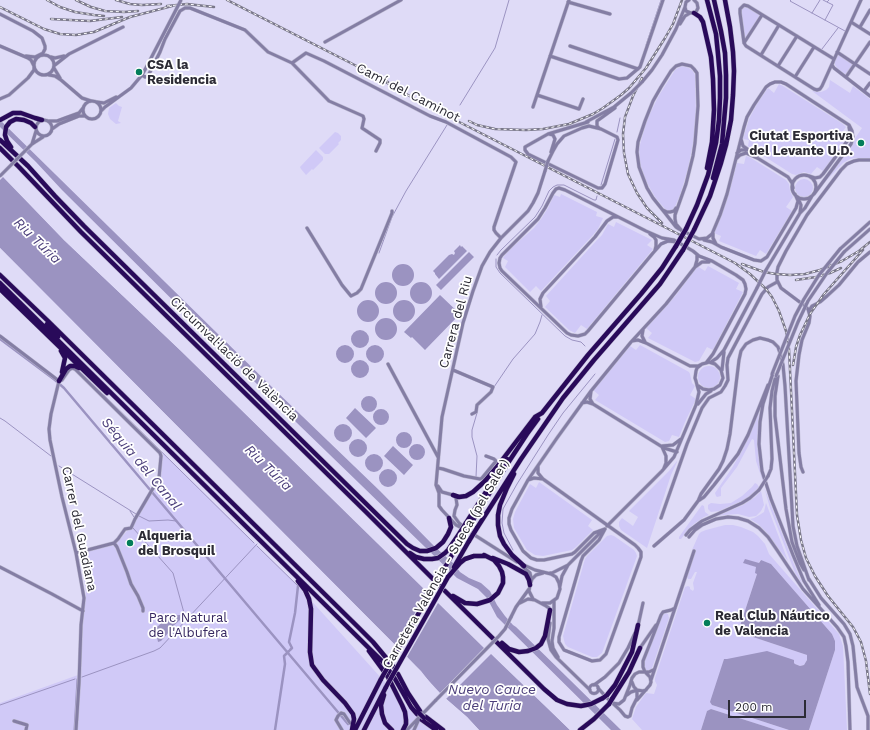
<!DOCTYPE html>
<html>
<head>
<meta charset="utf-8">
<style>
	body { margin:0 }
	#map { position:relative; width:870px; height:730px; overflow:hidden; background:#dfdbf7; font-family:"Work Sans",sans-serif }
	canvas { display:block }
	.scale { position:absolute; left:728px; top:700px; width:78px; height:18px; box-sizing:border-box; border:2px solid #2c2b35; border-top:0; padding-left:5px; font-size:12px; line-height:14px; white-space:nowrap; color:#2c2b35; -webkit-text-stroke:3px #fff; paint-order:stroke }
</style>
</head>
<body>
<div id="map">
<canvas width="870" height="730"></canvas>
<div class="scale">200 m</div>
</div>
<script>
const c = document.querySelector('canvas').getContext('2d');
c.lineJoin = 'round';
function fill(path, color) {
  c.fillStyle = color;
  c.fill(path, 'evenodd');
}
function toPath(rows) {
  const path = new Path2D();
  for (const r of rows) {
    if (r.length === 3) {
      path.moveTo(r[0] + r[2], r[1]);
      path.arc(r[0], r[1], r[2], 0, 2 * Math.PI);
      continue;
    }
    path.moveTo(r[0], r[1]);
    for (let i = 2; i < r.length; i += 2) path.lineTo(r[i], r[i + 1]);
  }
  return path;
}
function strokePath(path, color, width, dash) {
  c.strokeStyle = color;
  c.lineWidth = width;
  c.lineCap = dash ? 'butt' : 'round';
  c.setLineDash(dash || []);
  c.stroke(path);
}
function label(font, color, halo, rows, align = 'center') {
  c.font = font + ' "Work Sans",sans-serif';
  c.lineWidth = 3.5;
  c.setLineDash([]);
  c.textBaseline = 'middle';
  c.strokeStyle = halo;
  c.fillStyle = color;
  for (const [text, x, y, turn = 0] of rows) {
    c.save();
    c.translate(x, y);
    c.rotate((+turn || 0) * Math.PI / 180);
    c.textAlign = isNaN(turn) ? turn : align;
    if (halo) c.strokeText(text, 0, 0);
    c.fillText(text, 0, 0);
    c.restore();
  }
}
fill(toPath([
	[744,7,747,7,760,15,745,39,740,11],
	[838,54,853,64,845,75,838,69,835,65,835,60],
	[682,66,689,68,693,71,695,75,696,115,694,138,688,169,680,195,674,209,671,211,666,210,665,209,655,197,646,181,640,164,639,149,642,137,647,120,658,97,675,70,678,68],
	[830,80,850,93,853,86,870,99,870,158,855,158,850,159,843,163,826,181,862,128,812,91,821,92,826,90,829,87],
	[779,84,783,86,843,124,846,127,840,135,846,140,823,171,817,167,811,174,804,172,796,175,792,174,748,146,749,140,743,139,749,119,758,102,768,88,774,93],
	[116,103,119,106,122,107,118,121,121,123,116,124,110,119,108,114,109,108],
	[335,132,338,133,341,136,341,140,338,143,339,144,329,154,325,154,319,148],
	[316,150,323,157,323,160,313,170,312,169,306,175,301,169,300,167],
	[746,156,751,158,786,180,789,184,790,191,793,197,786,207,792,211,766,254,760,250,756,256,719,241,721,236,714,233,726,202,737,163,744,164],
	[804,188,9],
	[561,194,597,212,596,216,603,218,598,229,593,235,541,291,536,286,530,292,505,267,508,261,503,258,508,251,534,228,541,219,548,208,554,195,560,197],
	[616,222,652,240,647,245,653,249,587,329,581,325,575,333,569,330,545,307,550,301,546,296,597,240,602,235,608,224,614,227],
	[697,266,705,271,708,266,730,278,739,283,736,289,743,292,713,350,707,347,699,361,695,362,648,338,652,333,646,328,676,295],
	[640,345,689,372,690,374,692,383,695,386,690,395,696,399,685,422,679,437,672,435,669,441,665,442,595,400,599,395,593,390,630,346,636,350],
	[709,377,11],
	[759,411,758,430,758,453,763,482,756,461,754,440,752,439,737,467,721,488,721,496,717,497,716,496,715,493,732,468,743,449],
	[162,452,298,586,411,711,431,730,0,730,0,703,78,675,83,621,86,592,80,552,117,543,131,526,161,477],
	[677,461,677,462,671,475,647,548,621,530,619,526,619,522,622,518,633,526,638,517,629,511,669,471],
	[539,482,592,520,588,526,593,530,576,547,572,550,543,556,535,555,527,550,514,528,513,519,515,512,530,484,536,488],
	[755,483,757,484,759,487,752,495,742,501,719,511,711,512,708,509,708,505,711,503,720,504,731,503,742,496,752,487],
	[764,487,794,564,803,585,795,573,770,508],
	[761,491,764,505,761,511,756,516,749,517,738,514,723,515,715,517,743,505,755,497],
	[766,503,769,511,788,561,766,532,758,524,750,519,754,518,761,514,764,512],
	[702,505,704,506,705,512,709,515,704,517,694,524,689,529,681,539,679,539,679,537],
	[725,525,733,525,741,527,753,532,758,536,765,544,769,554,839,634,843,646,847,730,809,730,835,650,835,641,832,634,771,564,760,560,759,563,744,563,757,567,757,574,738,632,807,655,807,660,804,665,800,666,795,664,794,663,724,659,712,705,789,730,776,730,711,709,707,711,701,730,642,730,632,719,636,707,646,693,654,694,657,685,655,681,655,678,685,587,688,586,690,587,690,589,693,591,694,589,693,583,697,572,695,572,691,579,688,579,687,577,695,551,692,550,699,534,701,532,706,530],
	[611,535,614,536,634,550,636,553,637,556,602,653,597,657,592,657,568,647,565,644,563,636,585,559,587,556,607,536],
	[666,613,668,614,669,618,652,668,651,669,646,671,645,668,644,661,653,640,663,614]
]), '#d0c9f7');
fill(toPath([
	[0,120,276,391,380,491,434,546,453,563,460,572,469,578,481,583,490,591,497,605,505,616,513,625,516,627,621,730,611,730,497,617,487,598,478,589,457,578,264,391,62,190,36,162,0,127],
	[0,173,64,240,180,350,570,730,479,730,467,717,435,689,421,671,0,248],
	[460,245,461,247,462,246,467,251,439,279,435,274,435,273,433,271,449,255,452,254,454,255,455,253,454,251],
	[469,252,474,257,441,290,436,285],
	[403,275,11],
	[386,293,11],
	[421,293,11],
	[440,295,460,314,425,350,412,337,411,338,404,332],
	[404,311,11],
	[368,311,11],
	[386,329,11],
	[360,339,9],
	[375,354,9],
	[345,354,9],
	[360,369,9],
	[369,404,8],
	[355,408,376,428,366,438,346,418],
	[381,417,8],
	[343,433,9],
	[404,440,8],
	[358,448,9],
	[417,452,8],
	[393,446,413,465,404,475,384,456],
	[374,463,9],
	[388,478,9],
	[745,559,759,563,761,560,771,564,832,634,835,641,835,650,809,730,789,730,712,705,710,702,724,659,727,659,767,651,794,660,794,663,795,664,800,666,804,665,807,660,807,655,738,632,757,574,755,573,756,567,743,563],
	[179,615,180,615,180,620,171,628,170,631,161,641,158,642,156,632,157,627,168,617],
	[711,709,764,726,776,730,701,730,707,711]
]), '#9b93c1');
fill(toPath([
	[0,171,18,188,65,238,181,348,438,600,536,694,572,730,570,730,491,654,446,699,467,717,479,730,477,730,465,719,433,690,419,672,0,250,0,248,396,646,427,592,180,350,64,240,3,177,0,180],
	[438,603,484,648,440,693,407,657]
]), '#dfdbf7');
strokePath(toPath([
	[791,0,790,1,845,31],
	[823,0,827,2],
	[812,13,820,0],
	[825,20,833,5,827,2,829,0],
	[646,45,661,0],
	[822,49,838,28],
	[460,105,495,48,509,0],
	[617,132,620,118],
	[601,185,615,139],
	[379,253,392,217,406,191,447,125],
	[497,255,501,250,535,217,542,206,549,191,553,187,557,185,564,185,594,200,596,200,597,196],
	[496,259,496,267,500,273,565,336,572,340,581,342,585,346],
	[494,387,513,359,535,334,540,322,542,315],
	[104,395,254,543],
	[0,418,5,421,51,456],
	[59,466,136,514],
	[476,477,477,456,472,437,472,430,477,413],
	[130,511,134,517],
	[139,516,149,521,168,520,176,521],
	[133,528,173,573,186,620],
	[257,546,298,586],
	[513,550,504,533,502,523,503,509,517,484,548,435,563,413,595,374],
	[82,677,154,651,160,648,257,544],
	[0,705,75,679],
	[74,730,77,679]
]), '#9b93c1', 1);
strokePath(toPath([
	[0,339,55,380,64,388,348,724],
	[290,650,292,648,289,642,295,613,298,586],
	[275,730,285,664,284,656,289,651]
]), '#9b93c1', 2.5);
const minor = toPath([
	[689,0,686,2,685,7,686,11,691,13,696,12,698,8,697,3,694,0],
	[568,2,610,14],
	[0,14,33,31,42,38,45,46,45,49,43,53,35,57,26,56],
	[851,22,870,34],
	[680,24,685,16,690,13],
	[860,27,870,10],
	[325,42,401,0],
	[744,43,762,15],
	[0,46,28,58,31,60,34,66,34,70,28,78,9,95,0,99],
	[570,46,638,69],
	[837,52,870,74],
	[44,65,10],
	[761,55,779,25],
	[550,56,619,79,627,78,640,67,663,0],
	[51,57,55,58,64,56],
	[834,59,748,6,744,5,740,9,740,13,744,43,746,46,814,89,817,90,820,89,822,86,861,0],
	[833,62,832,65,834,68,870,96],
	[292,63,306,53,324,61,430,116,446,122,511,157,516,162,494,227,494,230,496,233,501,238],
	[55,65,69,54,123,27],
	[778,66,797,36],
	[54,68,60,78],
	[49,75,55,76,61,80,82,98,91,101],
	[142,75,145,77,148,76,160,52,165,39,180,11,185,8,190,8,245,30,268,52,292,63,329,101,363,116,364,119,362,128,380,140,380,143,376,151],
	[795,77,814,47],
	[846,77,870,42],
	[642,82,652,70,662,55,676,29,685,7],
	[864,91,870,83],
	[537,95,579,109,583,99],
	[92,110,9],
	[97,102,104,103,116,97],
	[533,107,569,0],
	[101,111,105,107,131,88,142,75,147,66],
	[44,128,8],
	[49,121,57,121,65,118,79,113,83,108],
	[586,122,614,107,631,93],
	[599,128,597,126,597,121,615,108],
	[52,129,59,124,79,116,85,116],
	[549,134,553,135,555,139,551,152],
	[564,136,582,128,589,126,601,129,617,137,618,140,605,184,602,188,598,188,528,154,525,150,525,147,532,143,548,134,588,122],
	[741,139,743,146,757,156],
	[32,144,36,131],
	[32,144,43,137],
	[737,153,741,150,748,150],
	[737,158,740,155,746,153,759,159,788,177,792,183,793,188],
	[548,161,553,151,557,144,564,136],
	[804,187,12],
	[809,176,815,178,820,177,823,174,848,140,850,133,849,127],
	[798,198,801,205,800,213],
	[663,210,667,212,670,212,674,211,676,208],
	[307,228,342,285,351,296,357,293,361,289,392,213,392,211],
	[682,231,676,224,675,219,675,215,686,184,693,156,695,143,698,106,697,73,694,69,691,66,682,64,676,66,671,71,661,87,653,101,645,121,638,142,637,152,639,167,647,188,653,198,665,213,676,227,679,229,699,239,707,238,712,234,720,215,727,194,744,127,747,117,754,105,766,87,770,84,775,82,781,82,786,84,849,125,852,131,853,138,851,144,814,194],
	[713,233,713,238,716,244],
	[650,234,654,237,656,240,656,246,655,250],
	[704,240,712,242,721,247,754,260,761,261,767,257,796,208,798,201,795,194],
	[677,242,668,241,661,244,653,253,588,331,585,334,578,336,571,335,567,333,502,271,500,268,499,263,500,258,502,255,538,219,545,208,553,193,556,189,559,188,565,190,646,231,662,238,674,240,693,251,699,256,712,261,736,275,743,280,745,284,746,289,745,294,713,354,706,363],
	[840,249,870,222],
	[844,252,870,229],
	[695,267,697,260,697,255],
	[766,270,797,218,800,213,805,208,812,196],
	[541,307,540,299,543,293,595,237,607,221,613,217,618,217],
	[809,312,810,309,812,306,820,302,827,296,839,285,858,262,870,252],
	[643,330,642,336,645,342],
	[0,336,59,381],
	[632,341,638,340,646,343,690,366,698,366,702,364,706,363,709,362,715,364,721,370,723,378,720,385,714,389,709,390,703,389,697,385,696,381,695,378,696,371,697,368,702,364],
	[711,362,717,358,724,350,757,288],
	[388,364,438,457],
	[453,370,493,387,491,392,477,405,476,412,472,414],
	[722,370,724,352],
	[773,373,763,404,760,422,759,444,762,471,771,499,793,555,804,581,819,605],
	[778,376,775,396,775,416,786,509,792,542,800,563,804,570],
	[59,381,51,414,49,429,50,440,62,497,76,553,84,598,81,625,79,683,76,730],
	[59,381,62,380,69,370,72,368,75,369,160,453,161,456,159,478,135,519,131,528,125,529,118,539,114,543,76,553],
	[591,391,590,399,593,404],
	[582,403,587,402,593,404,664,448,677,452],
	[698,404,706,394,711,391],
	[662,446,673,445,681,439],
	[662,447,666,456,666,463,664,468],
	[538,466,538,473,543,479,635,545,638,548,641,552,641,557,606,654,600,660,592,661,564,650,559,642,559,637,581,561,583,556,599,540,605,529],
	[438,468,443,469,464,476,480,479,482,478,496,461,494,459,486,456],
	[803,472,801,467,799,453,796,381,799,355,802,340,809,323,810,316,808,309,805,306,781,288,777,280,777,272,778,267,786,251,807,215,841,170,847,164,854,161,859,160,870,160],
	[768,476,771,469,772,459,770,408,772,391,775,379],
	[528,480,534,478,543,479],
	[438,486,442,492,453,495,456,498,457,505,455,510,454,516,459,523,465,528],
	[698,501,701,494,719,469,723,461,727,449,730,434,739,360,741,351,746,344,753,340,760,338,768,340,773,342,778,347,781,356,783,365,785,386,793,526,797,546,809,580],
	[661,518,687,444,702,408,709,398,721,392,725,386,728,380,727,365,728,358,762,294,768,287,777,282],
	[607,526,662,471,674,457,696,405,699,392,697,385],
	[605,529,594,533,575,552,572,554,544,560,537,560,531,558,523,551,511,530,509,524,509,518,512,509,528,480,557,438,591,391,631,342,666,304,681,285,695,267,702,262,709,262],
	[471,533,456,525,442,510,439,506,439,493,436,485,442,417,463,323,473,291,482,266,490,252,501,238,528,211,533,203,538,193,545,171],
	[473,534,517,562],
	[686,535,690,530,702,521,742,503,750,498,759,490],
	[689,537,695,530,702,525,716,519,728,517,738,518,748,521,759,528,768,537,777,550,803,589,837,627,844,637,846,646,848,662,850,730],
	[114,543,117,547,127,572,131,584,138,596,143,608,143,611],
	[654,546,684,520,698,501,704,497,714,485,738,454,748,435,768,385],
	[524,565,535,570,551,574,556,577,559,583,560,589,557,598,550,603,542,603],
	[522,566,530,573,531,577,531,581],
	[0,567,52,594,83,611],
	[543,573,536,575,532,579,530,585,529,591,533,599,546,606,549,608,550,612],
	[550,573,552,573,568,565],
	[809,579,821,598,844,624,850,634,853,646,857,687,868,716,868,730],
	[560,586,562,576,568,565,603,530],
	[554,600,554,628,552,641,553,648,558,657],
	[520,603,528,599,535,600],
	[511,617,516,607,529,589],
	[550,623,548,639,551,650,556,657,590,690],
	[638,626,643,603],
	[640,648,656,625],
	[645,672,643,667,643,661,651,641,661,615,663,612,671,610,675,608],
	[651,680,694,551],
	[632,682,634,687,637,690,643,691,646,690],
	[594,689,4.5],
	[594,685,605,677,619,663,628,648,635,633],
	[598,688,607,698,620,710,625,716,628,717,630,716,632,708,637,698,637,690],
	[627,695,631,692,637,690],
	[637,700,650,685,651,682,650,677,646,673],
	[612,703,619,704,624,700,630,685,632,678,635,674,639,672,649,672,653,670],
	[14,721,27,725,26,730],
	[342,730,336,720,338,716,341,713,344,714,350,723],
	[407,730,436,700],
	[414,730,419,719]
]);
const highway = toPath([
	[694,13,700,17,703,22,711,57,713,79,714,110,712,142,707,168],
	[0,120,13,113,21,113,35,118,42,120],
	[0,140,28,166,55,196,84,226,407,544,413,548,420,551,427,551,436,548,443,542,448,534,451,527,449,518],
	[11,147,7,141,5,135,6,127,10,122,16,119,24,120,31,123,35,127],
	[0,148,19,167,81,232,366,512,434,580],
	[713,178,722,144,726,98,726,75,725,53,721,31,714,0],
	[686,229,697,205,708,175,716,143,719,120,720,98,720,76,718,54,716,34,707,0],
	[694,230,710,196,721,163,726,145,731,120,733,95,734,71,733,52,730,27,725,0],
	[0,275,48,321,357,626,373,642,388,660],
	[0,283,383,662,395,679,411,707,417,714],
	[0,289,107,393],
	[47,324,58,337],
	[61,351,65,358,62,372],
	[59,381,66,369,70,366,75,366,79,368],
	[514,474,507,488,500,505,498,515,498,525,500,536,504,544,512,555,524,566],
	[453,495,459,497,466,496,473,492,485,481,496,468,535,417,542,413,588,355,641,294,662,268,676,246],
	[466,523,507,459],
	[470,525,506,466,527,434,538,419],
	[477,528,521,459,563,398,594,360,660,284,683,250],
	[410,553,416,557,424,559,432,559,438,558,445,553,448,550,459,534],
	[452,555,463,537],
	[493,558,508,564,526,574,529,580,530,585],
	[454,567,469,541],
	[448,577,460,563,465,559,474,556,486,556],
	[298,581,305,590,309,599,311,609,310,652,312,665,323,680,345,703,353,714,354,719,352,730],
	[439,585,440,586],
	[445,591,544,689,557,700,567,704,581,706,591,704,603,698],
	[453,596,465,603,477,604,490,600,498,593,503,583,503,577,502,572,499,566,494,560,484,555],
	[502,643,509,649,519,652,528,651,536,648,541,644,545,636,550,610],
	[369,651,388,677,402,705,405,712,406,720,406,724,403,730],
	[393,666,394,667],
	[398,674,408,693,420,711],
	[384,695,381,705,382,714,385,723,392,730],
	[607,695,615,685,632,652,638,625],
	[612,699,629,672,640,648],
	[426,717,443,730],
	[422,720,436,730],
	[355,730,381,679],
	[364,730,386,687],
	[580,730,594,719,609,704]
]);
strokePath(minor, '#bbb8d0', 4);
strokePath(highway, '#bbb8d0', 5.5);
strokePath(minor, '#847ea4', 3);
strokePath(highway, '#290a5a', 4.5);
const rail = toPath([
	[47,0,60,7,75,12,94,15,104,16],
	[76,0,91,7,105,11,124,12,138,11],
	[116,0,130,4,142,5,161,4],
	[227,0,388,82],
	[167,6,187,4,214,7],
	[0,7,44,29,60,34,76,35,94,32,130,17,172,6],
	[51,19,90,21,122,17],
	[642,78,633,96,625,117,623,134,624,153,628,174,637,193,647,208,662,223],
	[382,80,420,102,735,263,750,274,766,289,772,297,779,311,786,331,789,349,797,515,801,540,806,558,815,576,828,596,853,627,861,642,866,661,870,694],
	[469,121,477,125,495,129,526,130,543,129,569,124,593,114,603,108,621,95,629,88,646,68,665,38,673,24,682,0],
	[742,264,764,272,776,274,790,275,805,274,820,270,842,261,859,251,870,242],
	[796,280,816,277,830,273,841,268],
	[793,365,796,347,800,335,810,314,824,294,863,250]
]);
strokePath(rail, '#7a788a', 2.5);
strokePath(rail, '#fff', 1, [3]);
const minorBridge = toPath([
	[147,66,181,0],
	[631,93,642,82],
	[545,171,548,161],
	[0,176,32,144],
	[757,288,766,270],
	[772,374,795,316,804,299,819,275,840,249],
	[776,376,798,322,808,301,827,273,844,252],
	[759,490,768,476],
	[436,700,499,636,505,629,511,617]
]);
const highwayBridge = toPath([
	[676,246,686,229],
	[683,250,694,230],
	[459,534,466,523],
	[463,537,470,525],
	[469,541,477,528],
	[381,679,452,555],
	[386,687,448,577],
	[603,698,607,695],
	[609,704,612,699],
	[419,713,424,718]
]);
strokePath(minorBridge, '#bbb8d0', 4, []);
strokePath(highwayBridge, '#bbb8d0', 5.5, []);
strokePath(minorBridge, '#847ea4', 3);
strokePath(highwayBridge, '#290a5a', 4.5);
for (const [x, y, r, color] of [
	[139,72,4,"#037d5a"],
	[861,143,4,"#037d5a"],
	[130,543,4,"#037d5a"],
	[707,623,4,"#037d5a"]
]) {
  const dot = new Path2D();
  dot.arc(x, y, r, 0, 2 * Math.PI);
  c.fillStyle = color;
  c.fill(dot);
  strokePath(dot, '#fff', 1.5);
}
label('bold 13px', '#2c2b35', '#fff', [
	["CSA la",147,65],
	["Residencia",147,80],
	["Ciutat Esportiva",853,136,"right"],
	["del Levante U.D.",853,151,"right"],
	["Alqueria",138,536],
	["del Brosquil",138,551],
	["Real Club Náutico",715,616],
	["de Valencia",715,631]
], 'left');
label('13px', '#2c2b35', '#fff', [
	["Camí del Caminot",408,93,27],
	["Carrera del Riu",456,322,-75],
	["Circumval·lació de València",234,359,44],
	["Carrer del Guadiana",79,529,78],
	["Carretera València - Sueca (pel Saler)",446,564,-60]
]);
label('13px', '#362760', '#fff', [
	["Parc Natural",188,618],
	["de l'Albufera",188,633]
]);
label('italic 14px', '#4d407c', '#fff', [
	["Riu Túria",37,241,44],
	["Séquia del Canal",141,464,50],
	["Riu Túria",268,468,44],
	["Nuevo Cauce",492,690],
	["del Turia",492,706]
]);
</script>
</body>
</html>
